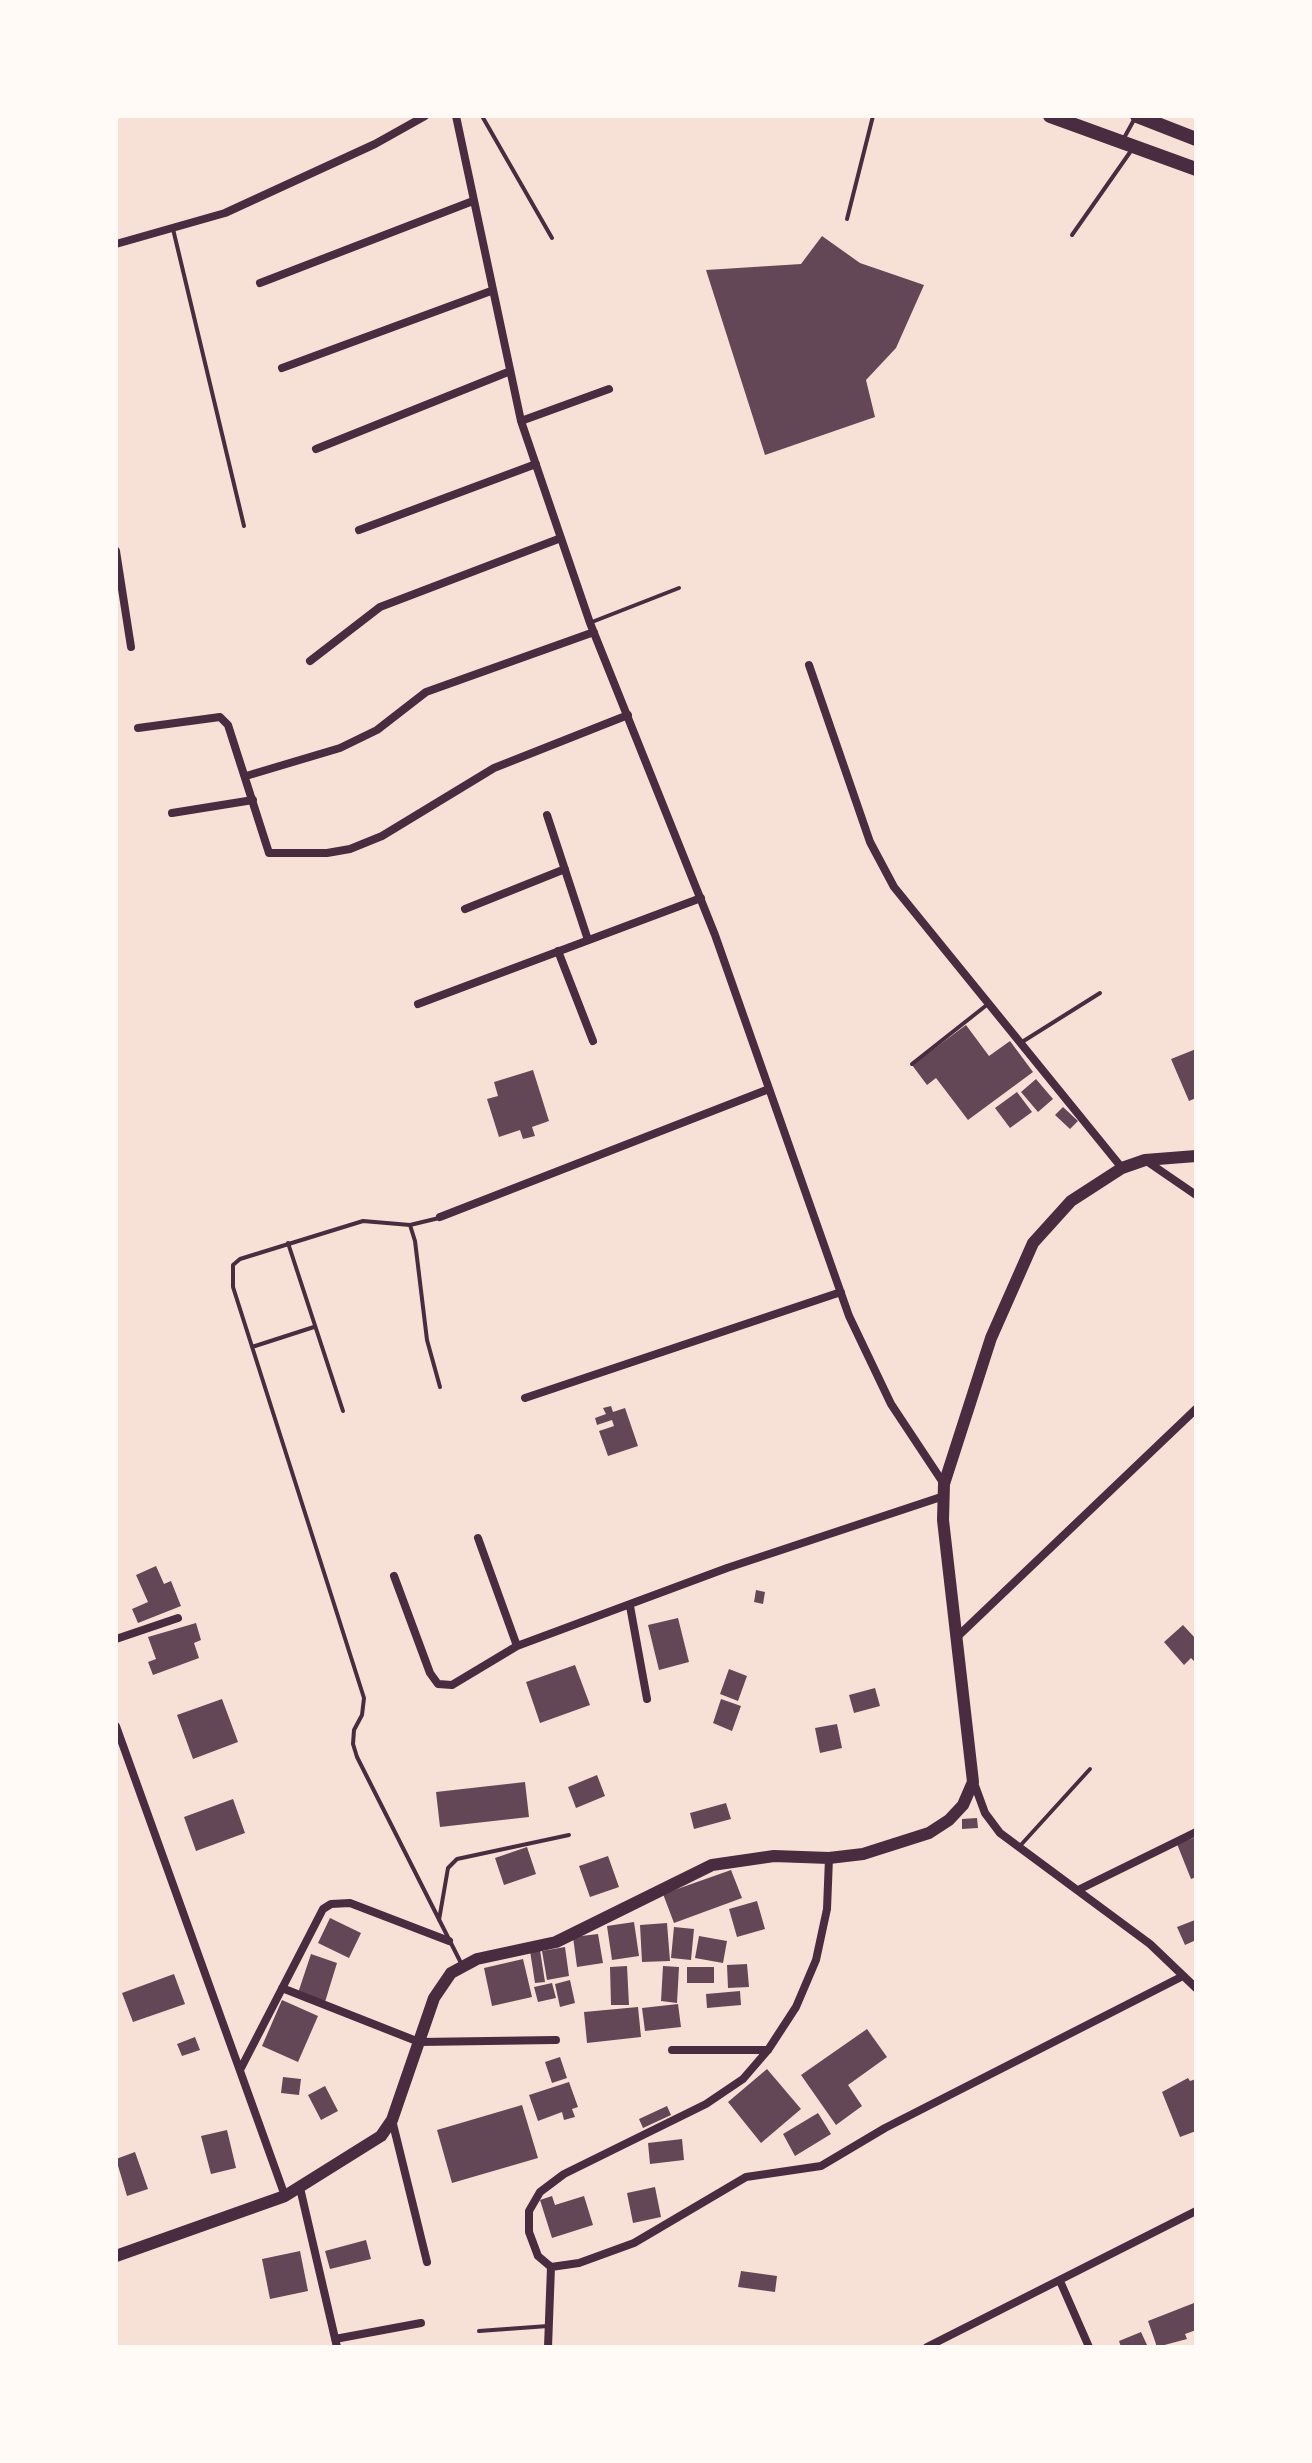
<!DOCTYPE html>
<html>
<head>
<meta charset="utf-8">
<style>
	body { margin:0 }
	#map { position:relative; width:1312px; height:2463px; overflow:hidden; background:#f7e1d7; font-family:"Fira Sans Condensed",sans-serif }
	canvas { display:block }
	.frame { position:absolute; inset:0; border:118px solid #fffaf5; pointer-events:none }
</style>
</head>
<body>
<div id="map">
<canvas width="1312" height="2463"></canvas>
<div class="frame"></div>
</div>
<script>
const c = document.querySelector('canvas').getContext('2d');
c.lineJoin = 'round';
function fill(path, color) {
  c.fillStyle = color;
  c.fill(path, 'evenodd');
}
function toPath(rows) {
  const path = new Path2D();
  for (const r of rows) {
    path.moveTo(r[0], r[1]);
    for (let i = 2; i < r.length; i += 2) path.lineTo(r[i], r[i + 1]);
  }
  return path;
}
function strokePath(path, color, width, dash) {
  c.strokeStyle = color;
  c.lineWidth = width;
  c.lineCap = dash ? 'butt' : 'round';
  c.setLineDash(dash || []);
  c.stroke(path);
}
fill(toPath([
	[822,236,860,263,924,285,896,348,866,380,875,417,765,455,706,270,801,264],
	[966,1025,989,1056,1010,1041,1033,1072,968,1120,936,1078,927,1085,912,1065],
	[1196,1049,1196,1098,1189,1101,1171,1059],
	[533,1070,549,1121,532,1127,535,1136,523,1139,520,1130,499,1137,487,1099,498,1096,494,1082],
	[1036,1079,1053,1099,1038,1112,1021,1092],
	[1017,1092,1032,1112,1010,1128,995,1108],
	[1063,1107,1078,1121,1070,1129,1055,1115],
	[611,1406,613,1412,625,1408,638,1446,608,1456,599,1431,614,1426,612,1420,597,1425,595,1418,606,1414,603,1408],
	[156,1566,164,1584,171,1581,181,1606,138,1623,132,1609,148,1602,136,1575],
	[756,1590,765,1592,763,1604,754,1602],
	[678,1618,689,1662,659,1670,648,1625],
	[196,1623,201,1640,194,1643,199,1658,153,1675,148,1662,156,1659,148,1637],
	[1183,1625,1196,1639,1196,1663,1191,1658,1184,1665,1164,1642],
	[575,1665,590,1705,540,1723,526,1682],
	[729,1669,747,1676,738,1701,720,1694],
	[875,1688,880,1706,854,1713,849,1695],
	[222,1699,238,1742,193,1759,177,1715],
	[721,1699,741,1706,732,1731,713,1723],
	[837,1724,842,1748,820,1753,815,1728],
	[597,1775,605,1796,576,1808,568,1787],
	[525,1782,529,1817,440,1827,436,1792],
	[233,1799,245,1833,196,1851,184,1817],
	[726,1803,731,1819,694,1829,690,1813],
	[977,1818,978,1828,962,1829,962,1819],
	[1196,1837,1196,1877,1191,1879,1177,1844],
	[527,1847,536,1874,504,1885,495,1858],
	[608,1856,619,1887,590,1897,579,1866],
	[731,1870,742,1898,674,1923,663,1894],
	[757,1901,765,1929,737,1937,729,1909],
	[330,1918,361,1933,349,1958,318,1943],
	[1195,1920,1196,1940,1185,1945,1177,1927],
	[634,1922,639,1956,612,1960,607,1926],
	[667,1923,670,1961,642,1962,640,1925],
	[674,1927,694,1929,691,1960,671,1958],
	[598,1934,603,1963,577,1967,573,1937],
	[699,1936,727,1941,723,1963,695,1958],
	[565,1947,569,1976,547,1980,542,1951],
	[540,1950,545,1982,535,1983,530,1951],
	[311,1954,337,1963,325,2002,298,1993],
	[523,1959,532,1997,492,2006,484,1968],
	[747,1964,749,1987,728,1988,727,1965],
	[627,1966,629,2005,611,2005,610,1967],
	[663,1966,679,1967,677,2003,661,2001],
	[687,1967,714,1967,714,1983,687,1983],
	[174,1974,185,2004,133,2022,122,1993],
	[570,1980,575,2003,560,2007,555,1984],
	[552,1983,556,1998,538,2002,534,1987],
	[740,1991,741,2005,707,2008,706,1994],
	[282,2000,318,2016,298,2062,262,2046],
	[678,2004,681,2027,645,2031,642,2008],
	[638,2007,641,2037,587,2043,584,2012],
	[867,2029,887,2057,848,2085,862,2106,836,2125,801,2075],
	[195,2037,200,2050,182,2056,177,2044],
	[560,2057,567,2078,552,2083,545,2062],
	[767,2069,801,2109,761,2143,728,2102],
	[283,2077,301,2079,299,2095,281,2093],
	[1188,2078,1190,2081,1196,2079,1196,2131,1180,2137,1162,2092],
	[569,2082,578,2107,572,2109,575,2117,564,2120,562,2112,538,2121,529,2095],
	[325,2086,338,2111,321,2120,308,2095],
	[522,2105,538,2158,452,2183,437,2130],
	[667,2106,671,2115,643,2128,639,2119],
	[818,2113,831,2134,795,2156,783,2134],
	[227,2130,236,2168,211,2174,201,2136],
	[682,2139,684,2160,650,2164,648,2143],
	[135,2152,148,2189,127,2196,116,2159],
	[655,2187,661,2217,633,2223,627,2193],
	[552,2196,555,2205,584,2196,593,2225,552,2238,540,2200],
	[366,2240,371,2259,330,2269,325,2251],
	[300,2251,308,2291,270,2299,262,2259],
	[741,2271,777,2276,775,2292,738,2287],
	[1194,2303,1196,2330,1185,2334,1187,2339,1157,2347,1148,2321],
	[1141,2332,1147,2345,1121,2347,1119,2341]
]), '#644757');
strokePath(toPath([
	[482,116,552,238],
	[1124,138,1135,118],
	[847,219,873,116],
	[173,229,244,526],
	[1072,235,1133,148],
	[592,622,679,588],
	[1022,1042,1100,993],
	[912,1064,988,1004],
	[410,1225,439,1218],
	[288,1243,343,1411],
	[252,1347,314,1327],
	[440,1387,427,1340,415,1241,410,1225,363,1221,240,1259,233,1265,233,1287,364,1698,362,1715,354,1730,353,1744,357,1757,461,1963],
	[1019,1847,1090,1769],
	[439,1920,448,1868,457,1859,569,1835],
	[479,2331,548,2326]
]), '#4a2c40', 4);
strokePath(toPath([
	[456,116,521,421,590,623,715,935,849,1316,891,1404,944,1484],
	[116,244,225,213,375,144,425,116],
	[260,283,473,201],
	[282,368,491,291],
	[521,421,609,389],
	[316,449,508,372],
	[359,530,536,464],
	[116,551,131,647],
	[310,661,380,607,561,538],
	[809,665,870,842,894,887,1122,1168],
	[138,728,220,717,228,725,269,853,327,853,350,849,382,836,494,768,628,715],
	[246,776,340,748,377,730,426,692,594,632],
	[172,813,253,800],
	[547,815,588,940],
	[465,909,565,869],
	[558,951,593,1041],
	[418,1004,701,898],
	[1145,1160,1196,1195],
	[440,1217,769,1089],
	[525,1398,841,1292],
	[478,1538,517,1646],
	[394,1576,430,1673,438,1684,452,1685,517,1646,727,1568,944,1496],
	[630,1606,647,1699],
	[956,1638,1196,1409],
	[116,1639,178,1618],
	[116,1726,285,2196],
	[974,1783,985,1813,1000,1833,1150,1944,1196,1988],
	[829,1858,827,1909,816,1960,796,2007,768,2050,743,2079,706,2104,564,2174,540,2192,529,2211,529,2232,538,2256,551,2267,579,2263,634,2243,746,2177,821,2166,885,2128,1183,1976],
	[1078,1890,1196,1832],
	[282,1988,419,2042,556,2040],
	[672,2050,768,2050],
	[240,2070,323,1909,331,1904,350,1903,449,1941],
	[392,2120,427,2262],
	[300,2188,337,2347],
	[1060,2281,1089,2347],
	[335,2339,421,2323],
	[548,2347,551,2267],
	[927,2347,1196,2211]
]), '#4a2c40', 8);
strokePath(toPath([
	[116,2256,285,2196,381,2136,392,2120,434,1998,451,1973,477,1959,556,1942,712,1865,774,1856,829,1858,863,1854,929,1833,949,1820,963,1805,973,1782,943,1520,944,1484,991,1338,1033,1243,1071,1201,1122,1168,1145,1160,1196,1156]
]), '#4a2c40', 12);
strokePath(toPath([
	[1050,116,1196,169],
	[1137,116,1196,139]
]), '#4a2c40', 14);
</script>
</body>
</html>
